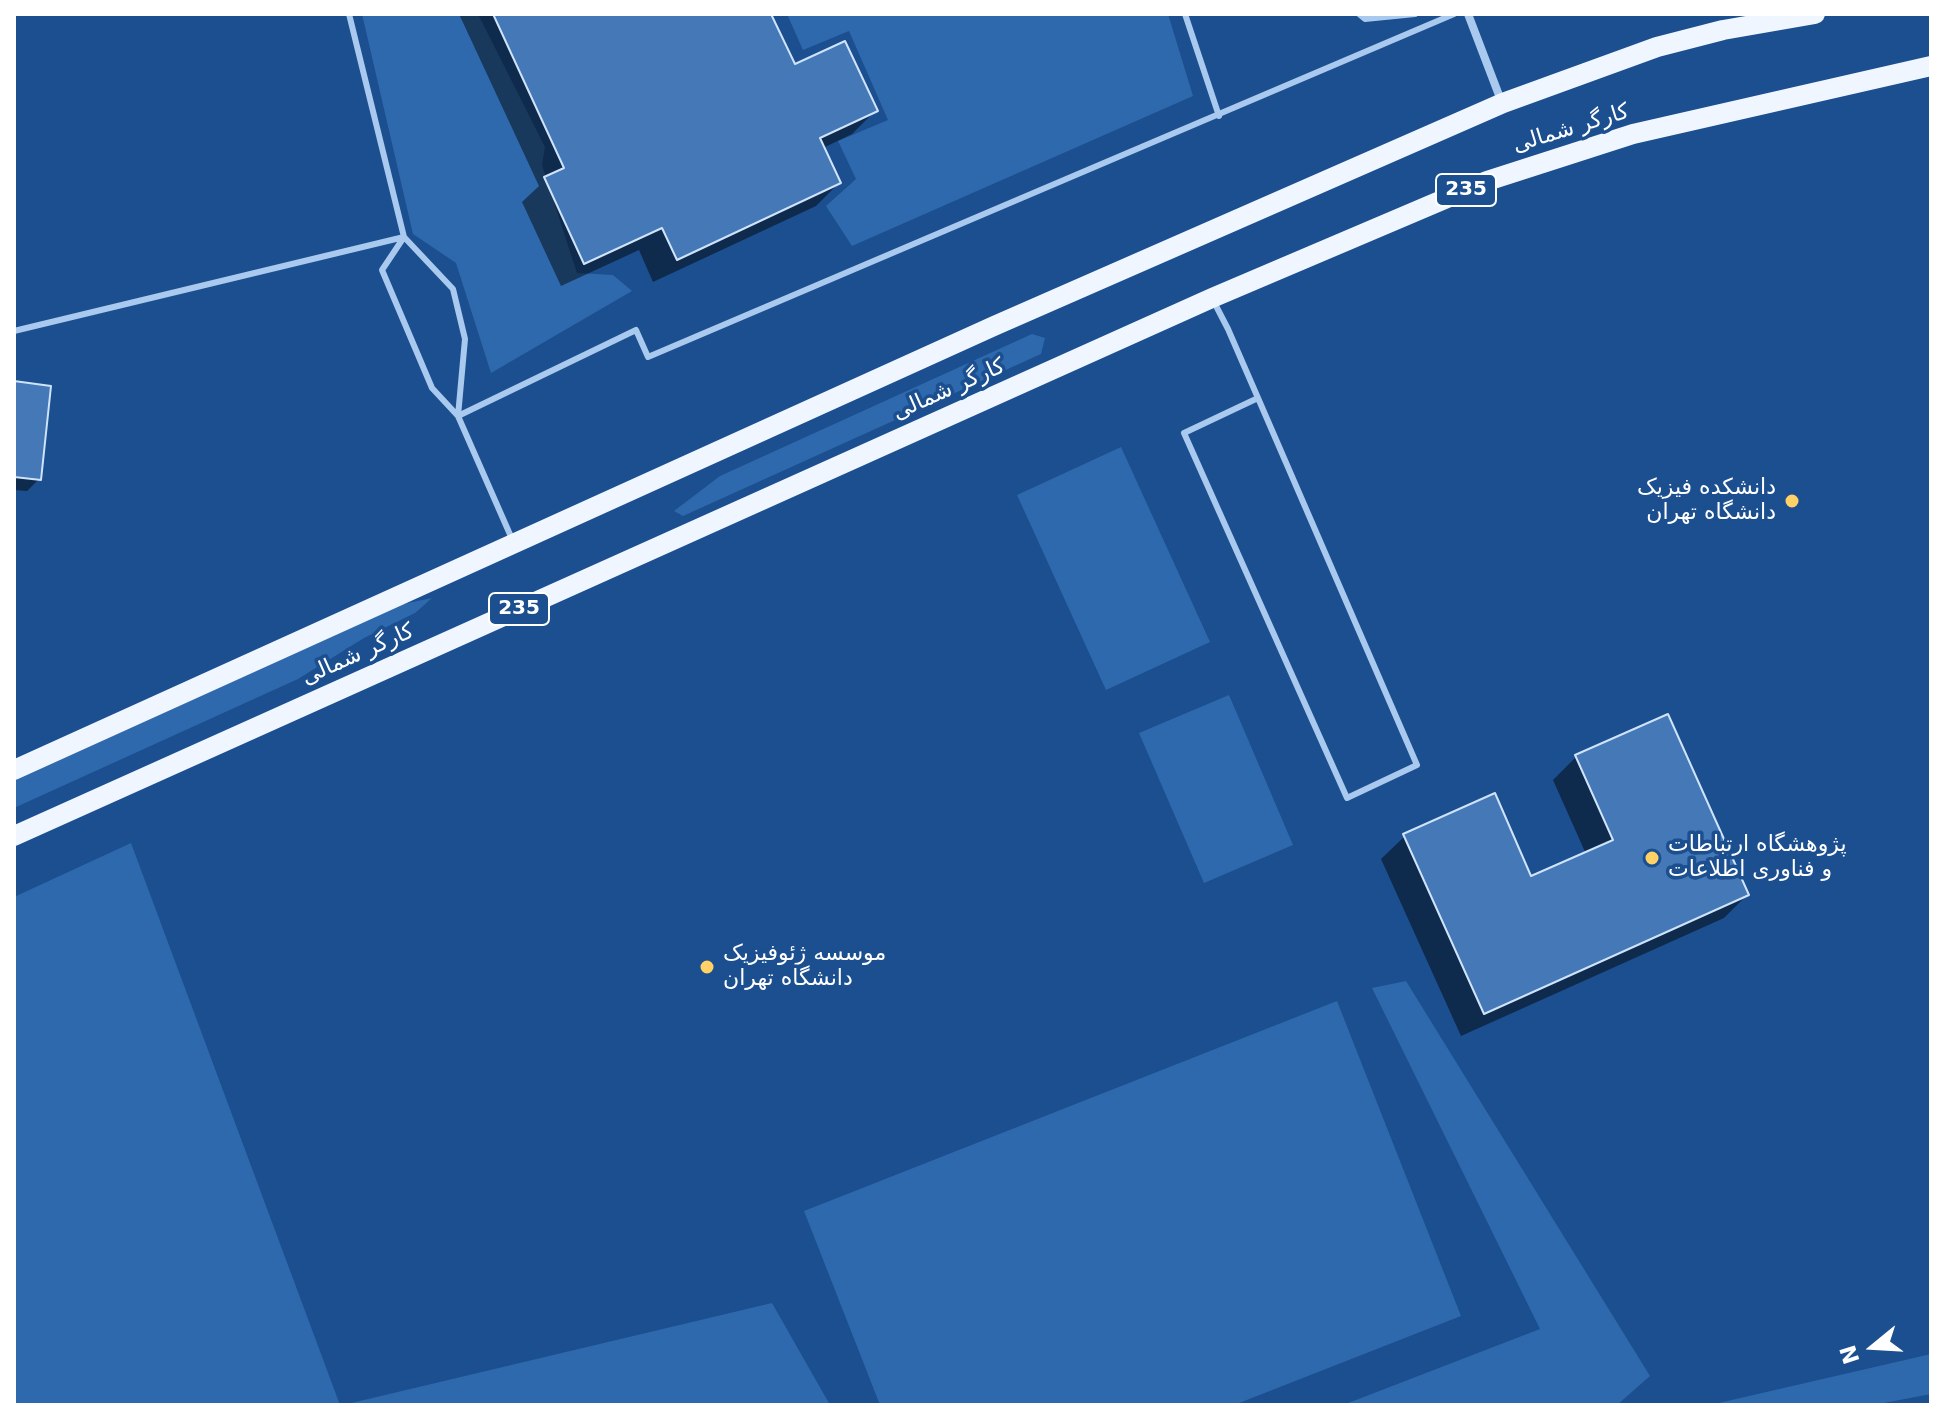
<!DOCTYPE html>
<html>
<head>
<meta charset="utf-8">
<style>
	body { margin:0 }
	#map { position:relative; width:1945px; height:1419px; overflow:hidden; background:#1b4f8f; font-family:"DejaVu Sans",sans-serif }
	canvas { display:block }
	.frame { position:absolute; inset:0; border:16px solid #fff; pointer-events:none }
	.north { position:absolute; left:1833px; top:1307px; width:80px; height:80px; -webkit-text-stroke:6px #1b4f8f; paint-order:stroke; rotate:252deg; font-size:22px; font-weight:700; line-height:32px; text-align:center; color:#fff }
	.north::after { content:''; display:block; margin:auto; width:28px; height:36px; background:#fff; clip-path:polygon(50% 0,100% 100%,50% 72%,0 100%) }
</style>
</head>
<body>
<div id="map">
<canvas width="1945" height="1419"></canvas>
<div class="frame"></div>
<div class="north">N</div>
</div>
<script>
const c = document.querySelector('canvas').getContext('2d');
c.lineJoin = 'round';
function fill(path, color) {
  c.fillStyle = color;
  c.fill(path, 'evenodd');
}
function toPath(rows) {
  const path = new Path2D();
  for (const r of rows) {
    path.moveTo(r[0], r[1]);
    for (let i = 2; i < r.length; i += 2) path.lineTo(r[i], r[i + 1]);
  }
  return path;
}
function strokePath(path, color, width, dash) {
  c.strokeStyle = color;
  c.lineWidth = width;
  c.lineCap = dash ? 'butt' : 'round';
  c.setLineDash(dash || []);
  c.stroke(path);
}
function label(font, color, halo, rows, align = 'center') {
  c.font = font + ' "DejaVu Sans",Cairo,sans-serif';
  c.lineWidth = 7;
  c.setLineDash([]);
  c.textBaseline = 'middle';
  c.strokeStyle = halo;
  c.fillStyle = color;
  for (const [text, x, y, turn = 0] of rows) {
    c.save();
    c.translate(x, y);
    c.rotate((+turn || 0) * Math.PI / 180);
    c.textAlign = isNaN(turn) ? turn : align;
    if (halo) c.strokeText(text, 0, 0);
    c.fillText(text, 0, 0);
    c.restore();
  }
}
fill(toPath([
	[362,14,478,14,545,147,542,165,577,273,613,275,632,291,491,373,456,263,413,234],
	[787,14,1168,14,1193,96,852,246,826,206,856,179,838,141,888,120,849,31,803,50],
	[1032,334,1045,338,1041,354,683,516,674,511,720,476],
	[1121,447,1210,642,1106,690,1017,495],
	[432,598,415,613,364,638,298,679,14,808,14,781,403,604],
	[1229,695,1293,845,1204,883,1139,733],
	[131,843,340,1405,14,1405,14,897],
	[1406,981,1650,1376,1617,1405,1343,1405,1540,1329,1372,988],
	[1337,1001,1461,1316,1234,1405,880,1405,804,1211],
	[772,1303,830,1405,343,1405],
	[1931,1354,1931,1394,1873,1405,1710,1405]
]), '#2e69ad');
fill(toPath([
	[459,14,769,14,794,67,875,111,852,134,823,148,839,183,816,206,653,282,639,250,561,286,522,202,539,186],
	[14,383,39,479,27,491,14,490],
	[1576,757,1747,895,1724,918,1461,1036,1381,859,1405,836,1530,879,1586,854,1553,780]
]), '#0007');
const building = toPath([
	[493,14,771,14,795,64,845,41,878,111,820,138,841,183,677,260,662,228,584,264,544,177,564,168,493,14],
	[14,381,51,386,41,480,14,477,14,381],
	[1668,714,1749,895,1484,1014,1403,834,1495,793,1531,876,1613,840,1575,755,1668,714]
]);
fill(building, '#4478b7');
strokePath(building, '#cfe3fa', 2);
strokePath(toPath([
	[1185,14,1219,116],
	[1359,14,1365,19,1415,14],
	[1214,302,1228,329,1258,398,1417,765,1347,798,1184,433,1258,398],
	[14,331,404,237,349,14],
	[458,416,636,330,648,357,1454,14],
	[458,416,465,339,453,289,404,237,382,270,432,388,458,416,512,539]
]), '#a9c9ee', 6);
strokePath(toPath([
	[1468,14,1502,103]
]), '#a9c9ee', 8);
strokePath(toPath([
	[14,770,994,326,1503,103,1657,47,1723,30,1815,14],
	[14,836,1212,298,1487,181,1633,134,1931,66]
]), '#f0f6ff', 20);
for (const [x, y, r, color] of [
	[1792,501,8,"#ffd166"],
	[1652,858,8,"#ffd166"],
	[707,967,8,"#ffd166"]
]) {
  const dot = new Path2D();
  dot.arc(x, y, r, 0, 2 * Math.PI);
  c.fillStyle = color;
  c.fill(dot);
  strokePath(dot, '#1b4f8f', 3);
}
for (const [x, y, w] of [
	[1466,190,60],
	[519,609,60]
]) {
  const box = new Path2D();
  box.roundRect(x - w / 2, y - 16, w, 32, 6);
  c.fillStyle = '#1b4f8f';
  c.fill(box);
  strokePath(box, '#fff', 2);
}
label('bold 20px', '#fff', null, [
	["235",1466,190],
	["235",519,609]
]);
label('22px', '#fff', '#1b4f8f', [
	["کارگر شمالی",1571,129,-17],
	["کارگر شمالی",949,390,-24],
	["کارگر شمالی",358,655,-24]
]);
label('22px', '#fff', '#1b4f8f', [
	["دانشکده فیزیک",1776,488,"right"],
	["دانشگاه تهران",1776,513,"right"],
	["پژوهشگاه ارتباطات",1668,845],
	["و فناوری اطلاعات",1668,870],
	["موسسه ژئوفیزیک",723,954],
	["دانشگاه تهران",723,979]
], 'left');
</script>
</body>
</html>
